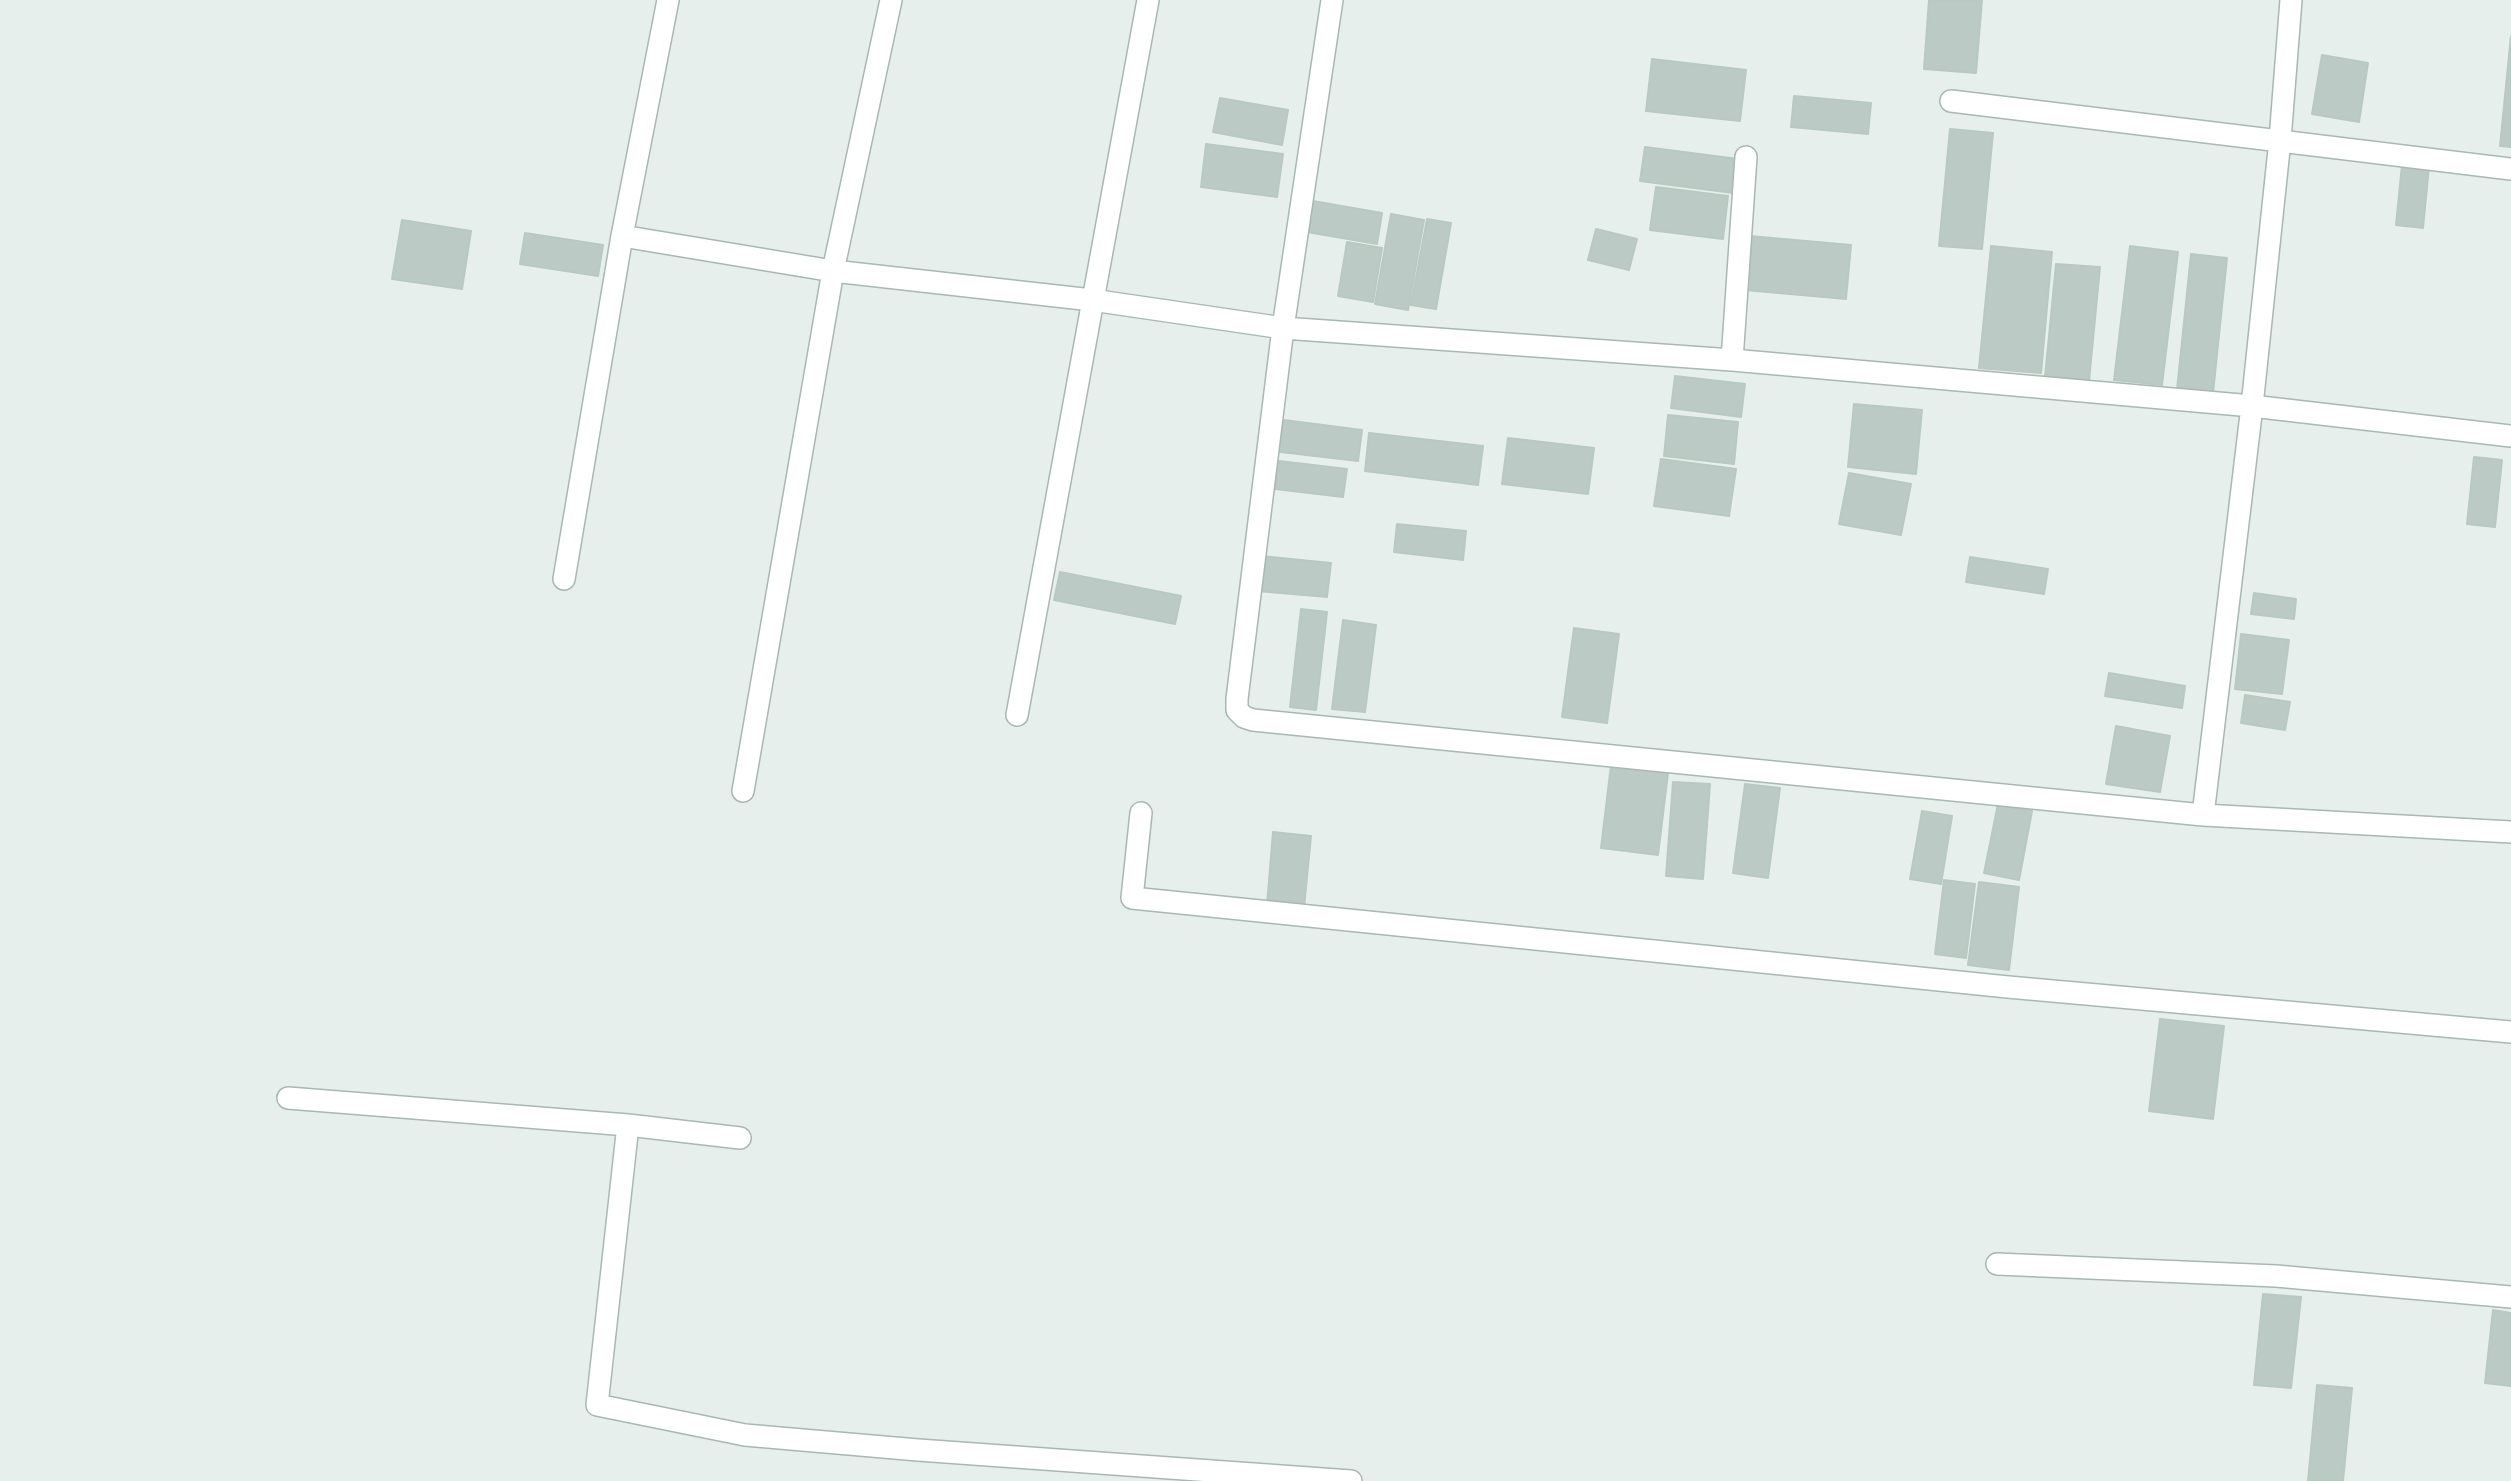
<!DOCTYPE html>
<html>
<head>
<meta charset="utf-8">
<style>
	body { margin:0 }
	canvas { display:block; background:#e6efeb }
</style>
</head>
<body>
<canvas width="2511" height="1481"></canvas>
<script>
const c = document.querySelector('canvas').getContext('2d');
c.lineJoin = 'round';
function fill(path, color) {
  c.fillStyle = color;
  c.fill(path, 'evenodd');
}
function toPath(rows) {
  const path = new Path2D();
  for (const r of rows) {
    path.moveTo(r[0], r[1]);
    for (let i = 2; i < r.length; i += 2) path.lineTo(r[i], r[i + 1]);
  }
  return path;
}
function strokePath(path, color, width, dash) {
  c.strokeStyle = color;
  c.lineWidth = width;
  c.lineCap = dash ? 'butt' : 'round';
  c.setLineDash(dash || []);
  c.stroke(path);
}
const building = toPath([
	[1929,0,1982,0,1976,73,1924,69,1929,0],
	[2511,36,2511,147,2500,146,2511,36],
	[2322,55,2368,63,2359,122,2312,114,2322,55],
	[1652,59,1746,70,1740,121,1646,111,1652,59],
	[1794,96,1871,103,1868,134,1791,127,1794,96],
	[1220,98,1288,110,1282,145,1213,132,1220,98],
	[1950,129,1993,133,1982,249,1939,246,1950,129],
	[1206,144,1283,154,1277,197,1201,187,1206,144],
	[1645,147,1738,159,1733,193,1640,181,1645,147],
	[2402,165,2429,167,2423,228,2396,225,2402,165],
	[1656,187,1728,196,1723,239,1650,230,1656,187],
	[1307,200,1382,213,1377,244,1301,231,1307,200],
	[1391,214,1424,220,1408,310,1375,304,1391,214],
	[1427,219,1451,223,1436,309,1411,305,1427,219],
	[402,220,471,231,462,289,392,279,402,220],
	[1596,229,1637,239,1629,270,1588,260,1596,229],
	[525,233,603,245,598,276,520,264,525,233],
	[1750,236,1851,245,1846,299,1745,290,1750,236],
	[1347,242,1382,248,1373,302,1338,296,1347,242],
	[1991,246,2052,252,2041,373,1979,368,1991,246],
	[2130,246,2178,252,2162,385,2114,380,2130,246],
	[2191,254,2227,258,2213,393,2177,390,2191,254],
	[2056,264,2100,267,2089,381,2045,377,2056,264],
	[1675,376,1745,384,1741,417,1671,408,1675,376],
	[1854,404,1922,410,1916,474,1848,467,1854,404],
	[1668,415,1738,422,1734,464,1664,456,1668,415],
	[1276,419,1362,430,1358,461,1272,451,1276,419],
	[1369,433,1483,446,1478,485,1365,471,1369,433],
	[1508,438,1594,448,1588,494,1502,484,1508,438],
	[2474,457,2502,460,2495,527,2467,524,2474,457],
	[1661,459,1736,469,1729,516,1654,506,1661,459],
	[1279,461,1347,469,1343,497,1275,489,1279,461],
	[1849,473,1911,484,1901,535,1839,524,1849,473],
	[1397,524,1466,531,1463,560,1394,552,1397,524],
	[1261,556,1331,563,1327,597,1257,591,1261,556],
	[1970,557,2048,569,2044,594,1966,582,1970,557],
	[1060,572,1181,596,1175,624,1054,600,1060,572],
	[2254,593,2296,599,2294,619,2251,614,2254,593],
	[1301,609,1327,612,1316,710,1290,707,1301,609],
	[1343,620,1376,625,1365,712,1332,709,1343,620],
	[1574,628,1619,634,1607,723,1562,717,1574,628],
	[2241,634,2289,640,2282,694,2235,689,2241,634],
	[2109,673,2185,686,2182,708,2105,696,2109,673],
	[2245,695,2290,702,2285,730,2241,723,2245,695],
	[2116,726,2170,736,2160,792,2106,784,2116,726],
	[1611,765,1668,773,1658,855,1601,848,1611,765],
	[1673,782,1710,784,1703,879,1666,876,1673,782],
	[1745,784,1780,788,1768,878,1733,873,1745,784],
	[1998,804,2032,811,2019,880,1984,873,1998,804],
	[1922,811,1952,816,1941,884,1910,879,1922,811],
	[1273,832,1311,836,1304,908,1267,905,1273,832],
	[1944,880,1975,884,1966,958,1935,954,1944,880],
	[1979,882,2019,887,2009,970,1968,965,1979,882],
	[2160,1019,2224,1026,2213,1119,2149,1111,2160,1019],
	[2263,1294,2301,1297,2291,1388,2254,1385,2263,1294],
	[2493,1310,2511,1313,2511,1386,2485,1383,2493,1310],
	[2317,1385,2352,1388,2343,1481,2308,1481,2317,1385]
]);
fill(building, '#bbcac4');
strokePath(building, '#b8c9c2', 2);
const minor = toPath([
	[668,0,622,236,833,271,1092,300,1283,328,1732,360,2252,406,2511,436],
	[1332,0,1283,328,1237,699,1237,710,1244,717,1253,720,2203,815,2511,832],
	[1951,101,2511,169],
	[1732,360,1746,157],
	[564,579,622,236],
	[1017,715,1148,0],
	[743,791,833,271,891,0],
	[1141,813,1132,898,2008,987,2511,1032],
	[2203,815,2252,406,2280,140,2291,0],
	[288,1098,628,1125,740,1138],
	[628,1125,597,1405,745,1435,918,1450,1351,1481],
	[1997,1264,2276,1276,2511,1297]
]);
strokePath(minor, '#a8b8b2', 24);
strokePath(minor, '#fff', 21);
</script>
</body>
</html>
